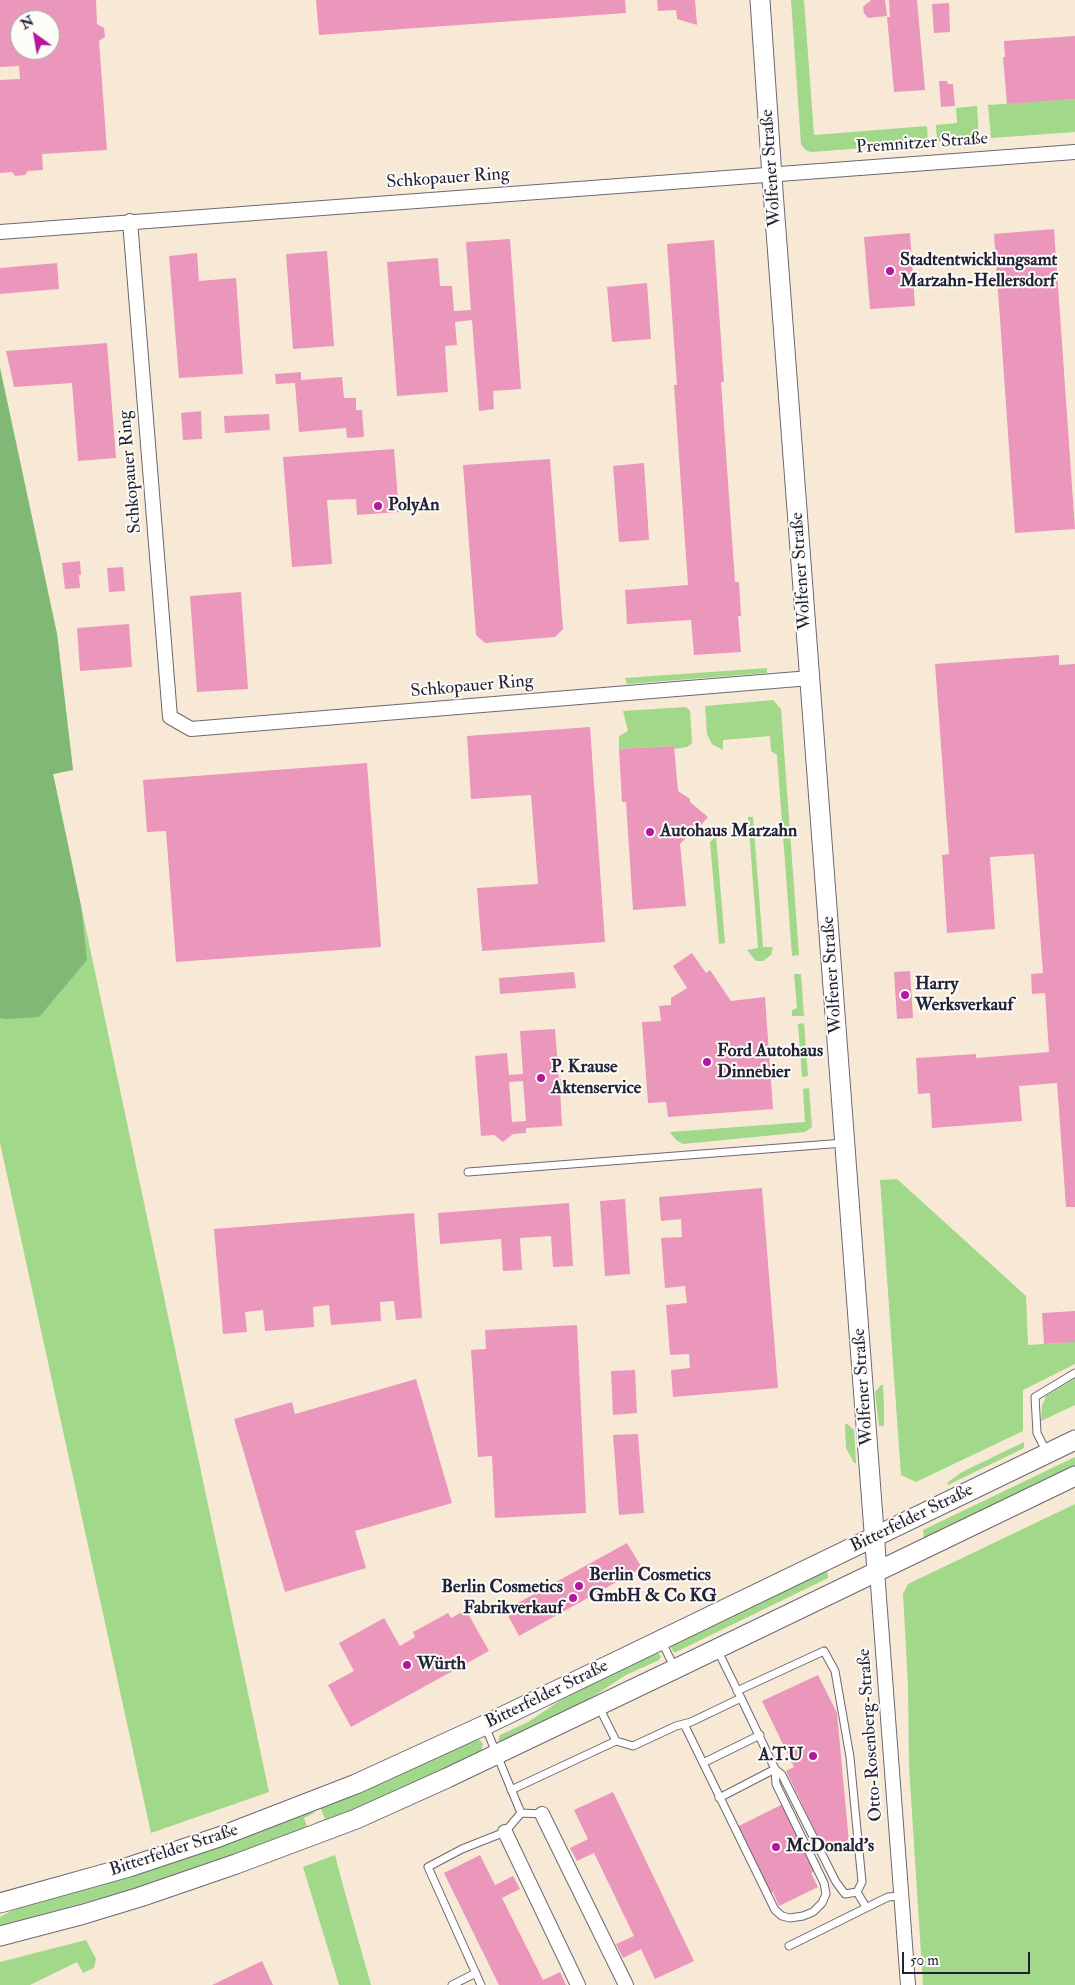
<!DOCTYPE html>
<html>
<head>
<meta charset="utf-8">
<style>
	body { margin:0 }
	#map { position:relative; width:1075px; height:1985px; overflow:hidden; background:#f8e9d6; font-family:"IM FELL Double Pica",serif }
	canvas { display:block }
	.north { position:absolute; left:10px; top:10px; width:50px; height:50px; box-sizing:border-box; background:#fdfcf7; border:1px solid #a5a5ac; border-radius:50%; rotate:328deg; font-size:14px; font-weight:700; line-height:20px; text-align:center; color:#22223b }
	.north::after { content:''; display:block; margin:auto; width:18px; height:22px; background:#b5179e; clip-path:polygon(50% 0,100% 100%,50% 72%,0 100%) }
	.scale { position:absolute; left:902px; top:1952px; width:128px; height:22px; box-sizing:border-box; border:2px solid #22223b; border-top:0; padding-left:6px; font-size:15px; line-height:18px; white-space:nowrap; color:#22223b; -webkit-text-stroke:4px #fdfcf7; paint-order:stroke }
</style>
</head>
<body>
<div id="map">
<canvas width="1075" height="1985"></canvas>
<div class="north">N</div>
<div class="scale">50 m</div>
</div>
<script>
const c = document.querySelector('canvas').getContext('2d');
c.lineJoin = 'round';
function fill(path, color) {
  c.fillStyle = color;
  c.fill(path, 'evenodd');
}
function toPath(rows) {
  const path = new Path2D();
  for (const r of rows) {
    path.moveTo(r[0], r[1]);
    for (let i = 2; i < r.length; i += 2) path.lineTo(r[i], r[i + 1]);
  }
  return path;
}
function strokePath(path, color, width, dash) {
  c.strokeStyle = color;
  c.lineWidth = width;
  c.lineCap = dash ? 'butt' : 'round';
  c.setLineDash(dash || []);
  c.stroke(path);
}
function label(font, color, halo, rows, align = 'center') {
  c.font = font + ' "IM FELL Double Pica",serif';
  c.lineWidth = 4;
  c.setLineDash([]);
  c.textBaseline = 'middle';
  c.strokeStyle = halo;
  c.fillStyle = color;
  for (const [text, x, y, turn = 0] of rows) {
    c.save();
    c.translate(x, y);
    c.rotate((+turn || 0) * Math.PI / 180);
    c.textAlign = isNaN(turn) ? turn : align;
    if (halo) c.strokeText(text, 0, 0);
    c.fillText(text, 0, 0);
    c.restore();
  }
}
fill(toPath([
	[791,0,804,0,814,135,927,126,928,143,812,152,807,151,803,147,801,144],
	[1075,99,1075,132,991,138,988,105],
	[977,106,979,139,937,142,936,125,957,123,956,108],
	[0,368,57,634,73,770,53,774,269,1792,151,1833,0,1143],
	[767,668,767,673,627,684,625,678],
	[773,700,781,709,799,955,792,956,777,755,771,751,770,736,723,740,723,750,712,744,707,734,705,706],
	[686,707,690,711,692,743,687,747,675,749,674,746,619,749,619,736,628,731,623,711],
	[748,817,753,817,763,947,773,947,771,955,763,961,756,961,747,950,758,948],
	[716,836,725,943,719,944,710,842],
	[794,974,801,974,804,1016,792,1016,792,1010,797,1008],
	[804,1023,808,1076,802,1077,798,1024],
	[809,1088,812,1127,805,1132,683,1144,676,1140,670,1132,805,1122,803,1089],
	[897,1179,1026,1296,1028,1345,1075,1342,1075,1364,1023,1390,1023,1431,916,1482,901,1475,880,1180],
	[1075,1379,1075,1405,1041,1421,1042,1406,1046,1396],
	[881,1385,883,1385,884,1408,884,1426,879,1426,875,1392],
	[845,1424,847,1424,854,1430,856,1463,854,1463,846,1448],
	[1024,1442,1024,1448,948,1485,947,1483,962,1472],
	[1075,1457,1075,1466,924,1539,923,1530],
	[1075,1504,1075,1985,923,1985,909,1766,908,1686,903,1594,908,1584],
	[827,1569,828,1578,674,1653,670,1645],
	[656,1652,661,1656,659,1660,626,1675,581,1704,501,1742,498,1741,500,1735,528,1722,576,1690],
	[476,1739,480,1740,483,1744,481,1752,370,1803,316,1825,315,1823,325,1819,320,1807],
	[313,1810,314,1813,304,1818,308,1829,152,1884,0,1926,0,1917,13,1910,226,1843],
	[335,1855,345,1893,371,1985,339,1985,303,1867],
	[86,1940,96,1959,94,1968,83,1973,77,1962,30,1985,0,1985,0,1962]
]), '#a1d889');
fill(toPath([
	[0,368,57,634,73,770,53,774,81,906,87,960,39,1017,5,1019,0,1018]
]), '#80b875');
fill(toPath([
	[0,0,96,0,97,24,104,28,105,37,99,41,107,150,42,154,43,170,28,171,25,175,15,176,12,172,0,173,0,80,20,79,19,66,0,67],
	[20,20,50,20,50,50,20,50],
	[316,0,625,0,626,13,319,35],
	[657,0,695,0,697,25,677,19,676,10,658,11],
	[870,0,885,0,887,16,868,18,864,13,863,7,867,3,870,2],
	[889,0,917,0,925,90,894,92,887,17,890,17],
	[949,3,950,32,934,33,932,4],
	[1075,36,1075,99,1007,104,1003,57,1005,57,1004,41],
	[939,81,947,81,948,84,953,84,955,106,941,107],
	[1054,229,1075,529,1015,533,994,234],
	[910,233,915,306,870,309,864,237],
	[510,239,521,389,493,391,494,409,479,411,472,320,455,322,457,345,445,346,448,392,397,396,387,262,438,258,440,286,452,286,454,311,471,310,466,242],
	[714,240,724,382,721,382,735,582,739,582,741,616,738,616,741,652,694,655,691,620,627,624,625,590,688,585,674,385,677,385,667,244],
	[327,251,334,346,293,349,286,254],
	[197,253,199,281,236,278,243,374,179,378,169,256],
	[57,263,59,289,0,294,0,268],
	[647,283,651,339,612,342,607,287],
	[107,343,116,458,78,461,72,383,14,387,6,351],
	[301,372,301,380,342,377,344,398,356,398,356,410,362,410,364,437,347,438,346,428,299,432,295,383,276,384,275,374],
	[201,411,202,439,183,440,181,413],
	[269,414,270,430,225,433,224,416],
	[394,449,399,512,357,515,356,499,327,500,332,564,292,567,283,457],
	[550,459,563,629,555,637,485,643,476,635,463,465],
	[644,463,649,540,619,542,613,466],
	[80,561,81,575,79,575,80,588,65,589,62,563],
	[123,567,125,591,109,592,107,568],
	[241,592,248,689,197,692,190,596],
	[129,624,132,667,80,671,77,628],
	[1059,655,1059,665,1075,664,1075,1207,1066,1207,1057,1083,1019,1086,1022,1121,932,1128,930,1093,918,1094,916,1058,976,1054,976,1058,1049,1052,1045,993,1032,994,1031,974,1043,973,1034,854,990,857,995,929,947,933,942,855,949,854,935,664],
	[590,727,605,942,482,951,477,888,538,884,531,795,471,799,467,736],
	[674,746,678,791,690,799,690,802,708,817,690,838,688,836,680,844,686,906,633,910,626,802,622,802,619,749],
	[367,763,381,947,176,962,166,831,147,832,143,780],
	[692,953,706,973,710,970,731,1001,765,997,773,1109,668,1117,666,1102,648,1103,642,1022,661,1021,659,1006,671,1005,671,998,687,988,673,966],
	[910,971,913,1018,897,1019,894,972],
	[574,972,576,988,500,994,499,978],
	[555,1029,559,1079,567,1078,567,1089,560,1089,562,1126,526,1128,526,1133,513,1134,503,1142,494,1135,481,1136,475,1056,507,1053,509,1075,523,1074,520,1031],
	[523,1081,526,1121,512,1122,509,1082],
	[762,1188,778,1388,673,1397,671,1370,690,1368,689,1354,670,1355,666,1305,687,1303,685,1286,665,1288,661,1238,682,1237,681,1219,661,1221,659,1197],
	[625,1199,630,1274,605,1276,600,1201],
	[569,1203,573,1266,553,1267,551,1236,520,1238,522,1270,503,1271,501,1239,440,1244,438,1213],
	[414,1213,422,1318,396,1320,394,1301,380,1302,381,1321,331,1325,329,1305,313,1307,314,1327,265,1331,263,1310,245,1312,247,1332,223,1334,214,1229],
	[1075,1311,1075,1342,1044,1344,1042,1313],
	[577,1325,586,1513,495,1518,492,1456,478,1457,471,1350,486,1349,485,1330],
	[635,1370,637,1413,613,1415,611,1371],
	[416,1379,452,1503,355,1531,366,1568,285,1592,234,1419,292,1402,295,1414],
	[638,1434,644,1513,619,1515,613,1435],
	[627,1543,642,1568,519,1636,505,1610],
	[466,1610,489,1651,351,1727,328,1685,354,1671,339,1643,384,1618,400,1646,415,1637,413,1632,448,1613,451,1618],
	[818,1675,837,1713,849,1842,822,1845,786,1771,794,1767,762,1701],
	[613,1792,694,1961,655,1979,641,1949,623,1958,616,1944,634,1936,594,1853,577,1861,570,1848,588,1839,574,1810],
	[783,1804,816,1871,811,1873,818,1887,779,1906,773,1892,770,1894,737,1827],
	[480,1855,495,1885,513,1876,520,1889,502,1898,543,1980,560,1972,566,1985,499,1985,444,1873],
	[262,1961,273,1985,212,1985]
]), '#eb97bb');
const lane = toPath([
	[468,1172,844,1143],
	[1047,1453,1037,1433,1035,1397,1075,1373],
	[661,1640,675,1669],
	[737,1691,824,1651,835,1671,850,1757,862,1882,857,1892,845,1894,836,1882,782,1775,775,1769],
	[599,1707,616,1741,633,1746,676,1726,691,1722,741,1698,717,1649],
	[684,1724,775,1910,782,1916,790,1918,803,1916,813,1912,822,1903,826,1894,824,1883,776,1784,775,1769,741,1698],
	[703,1763,760,1735],
	[511,1790,616,1741],
	[719,1798,775,1769],
	[521,1813,542,1814],
	[857,1892,866,1907],
	[789,1946,888,1897,901,1896],
	[452,1985,476,1973],
	[481,1985,428,1867,462,1849,505,1832,521,1813,485,1726]
]);
const street = toPath([
	[130,221,170,717,191,729,810,678],
	[0,232,1075,152],
	[877,1571,908,1985],
	[542,1814,626,1985],
	[505,1832,578,1985]
]);
const secondary = toPath([
	[760,0,773,191,877,1571],
	[0,1903,129,1867,219,1837,356,1784,485,1725,1075,1440],
	[0,1936,84,1914,140,1897,236,1864,356,1819,447,1778,675,1669,1075,1476]
]);
strokePath(lane, '#6d6871', 9);
strokePath(street, '#6d6871', 16);
strokePath(secondary, '#6d6871', 21);
strokePath(lane, '#fff', 7);
strokePath(street, '#fff', 14);
strokePath(secondary, '#fff', 19);
for (const [x, y, r, color] of [
	[890,271,5,"#b5179e"],
	[378,506,5,"#b5179e"],
	[650,832,5,"#b5179e"],
	[905,995,5,"#b5179e"],
	[707,1062,5,"#b5179e"],
	[541,1078,5,"#b5179e"],
	[579,1586,5,"#b5179e"],
	[573,1598,5,"#b5179e"],
	[407,1665,5,"#b5179e"],
	[813,1756,5,"#b5179e"],
	[776,1847,5,"#b5179e"]
]) {
  const dot = new Path2D();
  dot.arc(x, y, r, 0, 2 * Math.PI);
  c.fillStyle = color;
  c.fill(dot);
  strokePath(dot, '#fdfcf7', 2);
}
label('18px', '#22223b', '#fdfcf7', [
	["Premnitzer Straße",922,144,-4],
	["Wolfener Straße",772,168,-94],
	["Schkopauer Ring",448,179,-4],
	["Schkopauer Ring",131,472,-95],
	["Wolfener Straße",802,571,-94],
	["Schkopauer Ring",472,687,-5],
	["Wolfener Straße",833,975,-94],
	["Wolfener Straße",864,1387,-94],
	["Bitterfelder Straße",912,1519,-26],
	["Bitterfelder Straße",547,1695,-26],
	["Otto-Rosenberg-Straße",871,1735,-94],
	["Bitterfelder Straße",174,1851,-18]
]);
label('bold 18px', '#22223b', '#fdfcf7', [
	["Stadtentwicklungsamt",900,261],
	["Marzahn-Hellersdorf",900,282],
	["PolyAn",388,506],
	["Autohaus Marzahn",660,832],
	["Harry",915,985],
	["Werksverkauf",915,1006],
	["Ford Autohaus",717,1052],
	["Dinnebier",717,1073],
	["P. Krause",551,1068],
	["Aktenservice",551,1089],
	["Berlin Cosmetics",589,1576],
	["GmbH & Co KG",589,1597],
	["Berlin Cosmetics",563,1588,"right"],
	["Fabrikverkauf",563,1609,"right"],
	["Würth",417,1665],
	["A.T.U",803,1756,"right"],
	["McDonald's",786,1847]
], 'left');
</script>
</body>
</html>
